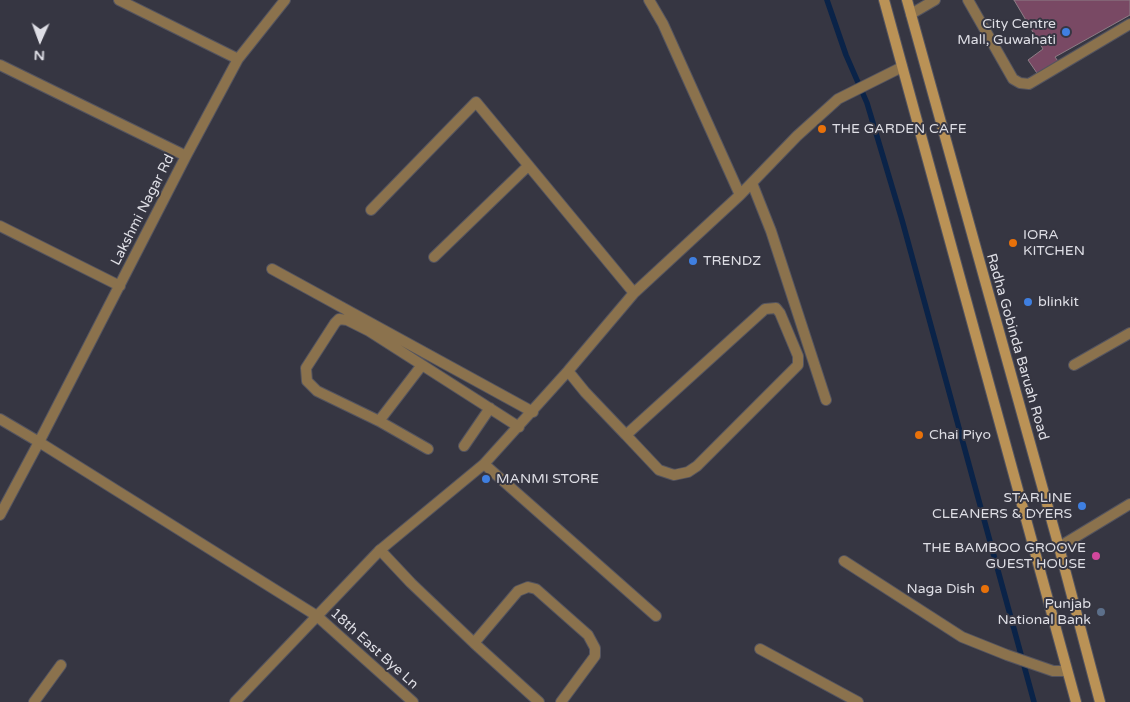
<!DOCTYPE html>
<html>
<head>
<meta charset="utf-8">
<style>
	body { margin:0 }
	#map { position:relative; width:1130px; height:702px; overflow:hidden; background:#363642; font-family:"Varela Round",sans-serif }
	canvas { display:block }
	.north { position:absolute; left:15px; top:15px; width:50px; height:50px; -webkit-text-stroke:4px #363642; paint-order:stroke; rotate:182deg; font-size:14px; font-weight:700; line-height:20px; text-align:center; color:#dedee5 }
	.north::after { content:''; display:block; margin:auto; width:18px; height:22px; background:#dedee5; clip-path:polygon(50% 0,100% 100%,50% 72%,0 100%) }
</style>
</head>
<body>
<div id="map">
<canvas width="1130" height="702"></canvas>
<div class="north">N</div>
</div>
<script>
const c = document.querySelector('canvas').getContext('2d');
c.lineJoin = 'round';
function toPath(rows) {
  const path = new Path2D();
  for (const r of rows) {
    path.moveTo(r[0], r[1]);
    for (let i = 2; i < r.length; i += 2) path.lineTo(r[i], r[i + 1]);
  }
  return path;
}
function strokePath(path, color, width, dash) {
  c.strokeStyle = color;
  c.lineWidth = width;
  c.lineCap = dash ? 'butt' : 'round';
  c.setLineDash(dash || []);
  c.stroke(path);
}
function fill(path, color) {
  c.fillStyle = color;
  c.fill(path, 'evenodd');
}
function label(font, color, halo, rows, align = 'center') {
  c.font = font + ' "Varela Round",sans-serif';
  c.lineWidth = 4;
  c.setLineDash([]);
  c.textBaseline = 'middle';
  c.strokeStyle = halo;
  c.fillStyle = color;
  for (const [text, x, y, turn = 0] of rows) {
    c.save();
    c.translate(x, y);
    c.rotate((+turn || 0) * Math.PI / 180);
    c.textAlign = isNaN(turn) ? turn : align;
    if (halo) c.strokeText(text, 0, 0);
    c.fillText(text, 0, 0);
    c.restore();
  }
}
strokePath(toPath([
	[827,0,846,55,867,103,902,220,1034,702]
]), '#0a2348', 5.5);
const building = toPath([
	[1014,0,1130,0,1130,15,1055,57,1060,64,1039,76,1028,60,1043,49,1014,0]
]);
fill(building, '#794964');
strokePath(building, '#8d7e86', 1);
const lane = toPath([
	[968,0,1013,79,1020,83,1029,84,1130,24],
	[911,14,935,0],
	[380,550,411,583,474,643,539,702],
	[474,643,518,591,528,587,536,589,588,635,595,648,595,656,561,702]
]);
const street = toPath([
	[119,0,238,59],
	[649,0,663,24,740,195],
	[0,65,186,156],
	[752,183,771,231,826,400],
	[371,210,476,102,634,293],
	[0,226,120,286],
	[434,257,528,166],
	[272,269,533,412],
	[1074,365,1130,333],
	[568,371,585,392,626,435,765,309,776,308,780,313,798,356,798,365,697,466,688,472,674,475,659,470,626,435],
	[0,419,39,442,186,156,238,59,285,0],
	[379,421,422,365],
	[464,446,490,408],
	[428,449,379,421,317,391,307,381,306,368,335,323,339,319,347,320,369,331,519,427],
	[484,464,656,616],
	[0,515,39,442,317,616,413,702],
	[1059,547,1130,504],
	[844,561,962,637,1007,655,1053,671,1067,671],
	[760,649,858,702],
	[34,702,61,665],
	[235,702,380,550,484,464,568,371,634,293,740,195,797,136,838,99,902,67]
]);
const secondary = toPath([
	[884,0,1076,702],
	[907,0,1059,547,1100,702]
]);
strokePath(lane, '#54545f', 12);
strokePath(street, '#54545f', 12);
strokePath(secondary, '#54545f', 12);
strokePath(lane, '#8b724d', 10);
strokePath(street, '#8b724d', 10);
strokePath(secondary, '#ba9256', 10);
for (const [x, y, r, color] of [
	[1066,32,5,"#3f7fe0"],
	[822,129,5,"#e8710a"],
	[1013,243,5,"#e8710a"],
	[693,261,5,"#3f7fe0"],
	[1028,302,5,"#3f7fe0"],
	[919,435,5,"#e8710a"],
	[486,479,5,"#3f7fe0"],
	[1082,506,5,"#3f7fe0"],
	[1096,556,5,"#d1479c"],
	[985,589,5,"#e8710a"],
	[1101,612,5,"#5c6f8a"]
]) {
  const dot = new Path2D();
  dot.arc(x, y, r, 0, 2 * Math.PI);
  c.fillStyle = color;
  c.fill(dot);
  strokePath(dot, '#363642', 2);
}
label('14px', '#dedee5', '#363642', [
	["City Centre",1056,24,"right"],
	["Mall, Guwahati",1056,40,"right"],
	["THE GARDEN CAFE",832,129],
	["IORA",1023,235],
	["KITCHEN",1023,251],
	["TRENDZ",703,261],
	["blinkit",1038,302],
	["Chai Piyo",929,435],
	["MANMI STORE",496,479],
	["STARLINE",1072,498,"right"],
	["CLEANERS & DYERS",1072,514,"right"],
	["THE BAMBOO GROOVE",1086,548,"right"],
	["GUEST HOUSE",1086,564,"right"],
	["Naga Dish",975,589,"right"],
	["Punjab",1091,604,"right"],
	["National Bank",1091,620,"right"]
], 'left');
label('14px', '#dedee5', '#363642', [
	["Lakshmi Nagar Rd",143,210,-63],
	["Radha Gobinda Baruah Road",1017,347,74],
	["18th East Bye Ln",374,649,42]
]);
</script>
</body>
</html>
